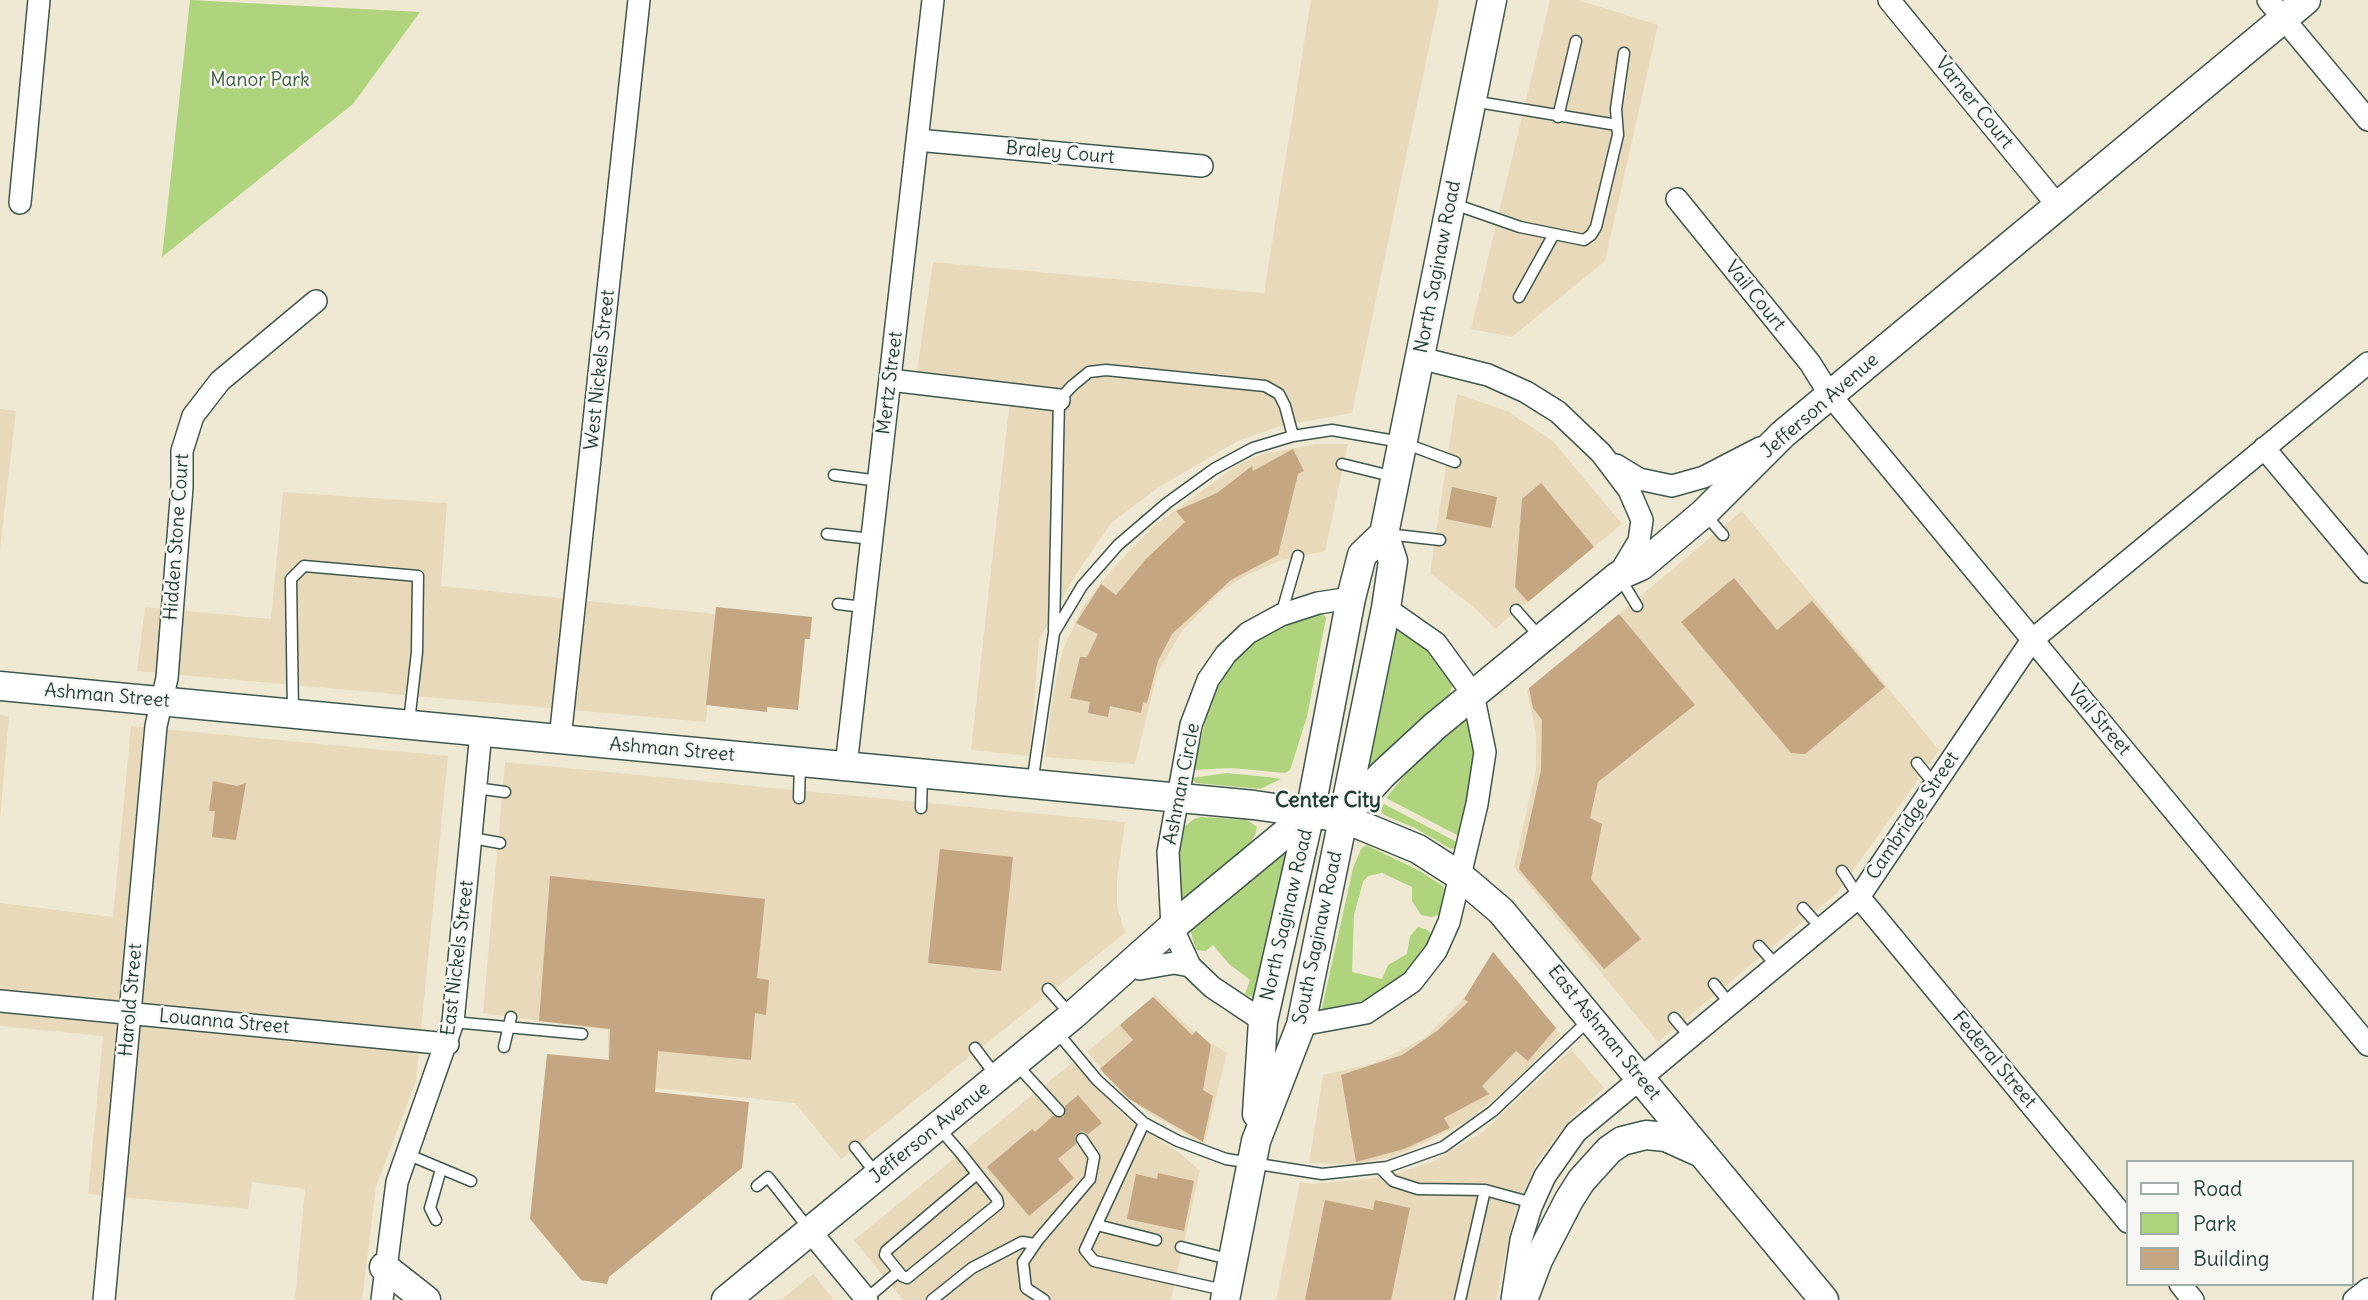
<!DOCTYPE html>
<html>
<head>
<meta charset="utf-8">
<style>
	body { margin:0 }
	#map { position:relative; width:2368px; height:1300px; overflow:hidden; background:#efe9d4; font-family:Delius,sans-serif }
	canvas { display:block }
	.legend { position:absolute; left:2126px; top:1160px; width:228px; height:126px; box-sizing:border-box; background:#f6f6f2; border:2px solid #a0aca6; margin:0; padding:9px 12px; list-style:none; font-size:21px; color:#1f3d34 }
	.legend li { display:flex; align-items:center; gap:14px; height:35px }
	.legend b { width:35px; border:2px solid #a0aca6 }
</style>
</head>
<body>
<div id="map">
<canvas width="2368" height="1300"></canvas>
<ul class="legend">
<li><b style="height:9px;background:#fff"></b>Road</li>
<li><b style="height:19px;background:#b0d47d"></b>Park</li>
<li><b style="height:19px;background:#c5a682"></b>Building</li>
</ul>
</div>
<script>
const c = document.querySelector('canvas').getContext('2d');
c.lineJoin = 'round';
function fill(path, color) {
  c.fillStyle = color;
  c.fill(path, 'evenodd');
}
function toPath(rows) {
  const path = new Path2D();
  for (const r of rows) {
    path.moveTo(r[0], r[1]);
    for (let i = 2; i < r.length; i += 2) path.lineTo(r[i], r[i + 1]);
  }
  return path;
}
function strokePath(path, color, width, dash) {
  c.strokeStyle = color;
  c.lineWidth = width;
  c.lineCap = dash ? 'butt' : 'round';
  c.setLineDash(dash || []);
  c.stroke(path);
}
function label(font, color, halo, rows, align = 'center') {
  c.font = font + ' Delius,sans-serif';
  c.lineWidth = 5;
  c.setLineDash([]);
  c.textBaseline = 'middle';
  c.strokeStyle = halo;
  c.fillStyle = color;
  for (const [text, x, y, turn = 0] of rows) {
    c.save();
    c.translate(x, y);
    c.rotate((+turn || 0) * Math.PI / 180);
    c.textAlign = isNaN(turn) ? turn : align;
    if (halo) c.strokeText(text, 0, 0);
    c.fillText(text, 0, 0);
    c.restore();
  }
}
fill(toPath([
	[1311,0,1439,0,1352,413,1280,426,1238,441,1159,487,1111,523,1073,579,1039,640,1030,756,971,750,1010,399,914,391,933,262,1264,293],
	[1550,0,1578,0,1658,25,1605,261,1512,337,1471,329],
	[1457,394,1507,411,1553,441,1622,524,1495,629,1476,609,1430,573],
	[0,409,16,411,0,549],
	[1316,444,1348,444,1325,551,1279,561,1247,575,1220,592,1182,631,1157,674,1135,764,1045,757,1053,694,1063,649,1083,607,1113,568,1154,526,1236,466,1262,454],
	[283,492,447,503,441,586,716,614,706,722,137,671,145,607,271,619],
	[1742,511,1939,750,1837,893,1658,1042,1514,867,1536,770,1536,733,1527,691],
	[0,715,9,716,0,819],
	[131,726,448,756,416,1081,376,1187,362,1300,295,1300,305,1189,252,1182,248,1209,88,1194,103,1036,0,1026,0,903,113,917],
	[505,762,1125,822,1117,879,1117,906,1125,933,841,1159,795,1103,608,1083,608,1030,483,1013],
	[1493,951,1561,1035,1505,1090,1467,1121,1429,1141,1391,1157,1356,1164,1309,1163,1323,1075,1375,1063,1426,1037,1465,997],
	[1155,995,1193,1031,1227,1053,1204,1145,1147,1112,1120,1090,1087,1052],
	[1571,1049,1604,1088,1574,1115,1538,1160,1514,1215,1496,1300,1276,1300,1300,1182,1313,1184,1385,1177,1432,1162,1483,1132],
	[1073,1062,1127,1119,1181,1154,1200,1171,1171,1300,903,1300,854,1240],
	[813,1274,834,1300,781,1300]
]), '#e8d9ba');
fill(toPath([
	[190,0,420,12,353,104,162,257],
	[1322,612,1326,618,1307,717,1290,770,1285,773,1231,768,1193,770,1212,694,1233,659,1268,630],
	[1395,625,1426,644,1453,681,1452,687,1448,697,1398,739,1371,766,1367,765],
	[1466,720,1469,721,1474,748,1473,764,1459,836,1386,798,1414,764],
	[1227,773,1268,777,1281,779,1260,789,1196,783,1191,778],
	[1384,804,1455,841,1457,847,1451,849,1417,829,1384,815,1380,809],
	[1201,817,1247,820,1257,827,1255,835,1248,846,1178,907,1175,890,1180,830,1194,819],
	[1366,845,1420,871,1443,886,1447,894,1441,914,1432,917,1421,915,1412,901,1412,887,1382,873,1368,876,1363,882,1354,915,1352,972,1382,979,1388,965,1407,954,1410,936,1418,927,1428,930,1433,938,1409,969,1375,997,1325,1012,1322,1008,1353,868,1361,849],
	[1286,848,1287,852,1256,999,1245,994,1250,980,1229,964,1213,945,1206,951,1196,950,1190,929]
]), '#b0d47d');
fill(toPath([
	[1293,449,1304,471,1298,474,1278,555,1231,580,1172,634,1158,661,1147,703,1143,702,1141,713,1110,706,1108,717,1088,713,1090,702,1070,698,1080,657,1087,657,1098,634,1076,623,1101,584,1116,595,1146,559,1185,522,1176,511,1217,493,1252,466,1253,471],
	[1541,483,1594,547,1528,602,1515,587,1522,499],
	[1452,487,1497,497,1491,528,1446,519],
	[1734,578,1777,630,1812,601,1885,687,1805,754,1791,753,1681,622],
	[716,607,812,617,810,639,805,639,798,710,767,707,767,712,706,705],
	[1619,614,1695,705,1598,782,1590,818,1602,824,1591,879,1641,939,1604,969,1519,869,1541,770,1542,720,1533,708,1529,688],
	[213,781,237,786,246,783,236,840,212,837,215,811,209,811],
	[940,849,1013,857,1001,971,928,963],
	[550,876,765,899,757,978,769,980,766,1015,755,1013,751,1060,658,1051,655,1092,749,1102,742,1168,609,1277,607,1284,581,1280,530,1219,547,1054,609,1060,610,1029,539,1021],
	[1493,952,1556,1028,1528,1061,1516,1051,1482,1086,1489,1094,1444,1118,1450,1128,1404,1149,1356,1162,1341,1075,1402,1055,1437,1031,1468,1002,1464,999],
	[1153,997,1192,1035,1196,1031,1211,1045,1203,1090,1213,1096,1203,1142,1129,1099,1100,1069,1133,1040,1120,1025],
	[1078,1095,1102,1123,1088,1134,1082,1131,1075,1135,1076,1144,1058,1159,1074,1178,1029,1216,987,1167,1032,1129,1035,1132,1053,1116,1064,1117,1065,1106],
	[1158,1173,1194,1181,1184,1231,1127,1219,1136,1174,1157,1179],
	[1325,1200,1373,1210,1375,1200,1410,1208,1391,1300,1305,1300]
]), '#c5a682');
const lane = toPath([
	[1472,101,1617,125],
	[1558,117,1576,41],
	[1451,203,1520,227,1584,240,1591,235,1596,227,1618,135,1616,109,1624,53],
	[1519,297,1554,234],
	[1342,464,1395,477],
	[834,475,879,481],
	[1704,513,1723,535],
	[827,534,872,539],
	[1387,534,1440,540],
	[1620,578,1637,606],
	[838,604,864,607],
	[1516,610,1540,637],
	[1281,615,1298,556],
	[1054,630,1059,400,1072,386,1089,372,1106,370,1265,386,1279,394,1285,406,1293,436],
	[293,714,291,579,304,566,418,576,417,652,409,722],
	[1917,763,1934,784],
	[1032,784,1054,633,1082,586,1118,545,1167,503,1214,469,1253,448,1293,436,1332,430,1401,442,1455,462],
	[476,788,505,792],
	[799,798,800,762],
	[921,808,922,776],
	[472,838,500,843],
	[1842,871,1859,897],
	[1803,908,1821,928],
	[1759,946,1776,965],
	[1714,984,1730,1004],
	[1048,989,1070,1014],
	[1674,1018,1690,1037],
	[453,1022,582,1034],
	[1056,1031,1097,1080,1144,1123,1178,1141,1226,1159,1322,1174,1387,1167,1443,1147,1493,1111,1589,1020],
	[504,1047,511,1017],
	[975,1048,996,1076],
	[1016,1064,1059,1111],
	[1144,1123,1085,1250,1094,1261,1224,1290],
	[938,1127,959,1151,997,1199,998,1204,907,1278,902,1276,885,1255,886,1251,977,1174],
	[855,1147,877,1175],
	[409,1155,471,1181],
	[1380,1168,1393,1181,1418,1189,1485,1190],
	[757,1186,768,1177,809,1229],
	[436,1220,430,1208,441,1169],
	[1097,1225,1156,1240],
	[1181,1247,1232,1260],
	[866,1299,898,1272],
	[932,1300,972,1268,1022,1242,1035,1244],
	[1044,1300,1026,1288,1023,1262,1038,1240,1090,1179,1094,1157,1082,1139],
	[1460,1300,1485,1190,1533,1203]
]);
const street = toPath([
	[1889,0,2058,206],
	[2268,0,2368,120],
	[917,140,1202,166],
	[1677,199,1810,363,1830,395,2368,1045],
	[20,203,39,0],
	[1420,358,1488,375,1526,392,1558,412,1601,453,1629,490,1642,520,1639,541,1618,576],
	[890,380,1059,400],
	[2264,448,2368,572],
	[1616,465,1639,479,1672,486,1704,477,1760,448],
	[560,739,639,0],
	[846,766,933,0],
	[1859,897,2128,1222],
	[1131,965,1140,969,1174,963,1190,966],
	[0,1001,448,1044],
	[1263,1021,1212,987,1190,966,1172,927,1168,852,1191,725,1208,680,1226,654,1248,633,1281,615,1318,603,1351,598],
	[1301,1025,1366,1013,1412,982,1436,951,1449,922,1477,804,1485,752,1473,694,1436,643,1386,608],
	[810,1231,867,1300],
	[2180,1284,2193,1300],
	[104,1300,156,726,167,678,182,487,182,451,193,416,220,381,316,301],
	[382,1300,397,1182,453,1022,481,732],
	[1512,1300,1521,1240,1531,1207,1545,1176,1576,1132,1859,897,2032,640,2368,363],
	[2354,1300,2368,1289]
]);
const secondary = toPath([
	[0,686,1254,805,1343,818,1418,849,1460,876,1501,911,1824,1300],
	[1343,818,1382,775,1435,726,1618,576,1641,566,1704,513,1783,434,2306,0],
	[1257,1114,1263,1021,1310,813,1351,598,1362,555,1384,534],
	[384,1267,426,1300],
	[726,1300,1072,1016,1172,927,1310,813],
	[1225,1300,1256,1141,1301,1025,1386,608,1393,561,1384,534,1492,0],
	[1523,1300,1538,1260,1569,1200,1581,1181,1609,1150,1622,1141,1646,1135,1666,1137,1697,1151]
]);
strokePath(lane, '#3e574c', 13);
strokePath(street, '#3e574c', 24);
strokePath(secondary, '#3e574c', 31);
strokePath(lane, '#fff', 10);
strokePath(street, '#fff', 21);
strokePath(secondary, '#fff', 28);
label('19px', '#3c5b43', '#f6f6f2', [
	["Manor Park",260,81]
]);
label('19px', '#1f3d34', '#f6f6f2', [
	["Varner Court",1974,103,51],
	["Braley Court",1060,153,5],
	["North Saginaw Road",1438,267,-79],
	["Vail Court",1755,296,51],
	["West Nickels Street",600,370,-84],
	["Mertz Street",890,383,-83],
	["Jefferson Avenue",1820,406,-41],
	["Hidden Stone Court",177,537,-86],
	["Ashman Street",107,696,5],
	["Vail Street",2099,720,50],
	["Ashman Street",672,750,5],
	["Ashman Circle",1182,784,-79],
	["Cambridge Street",1913,816,-56],
	["North Saginaw Road",1287,915,-77],
	["South Saginaw Road",1318,938,-78],
	["East Nickels Street",458,958,-83],
	["Harold Street",131,1000,-85],
	["Louanna Street",224,1022,5],
	["East Ashman Street",1604,1033,51],
	["Federal Street",1994,1060,50],
	["Jefferson Avenue",930,1133,-39]
]);
label('bold 21px', '#1f3d34', '#f6f6f2', [
	["Center City",1328,801]
]);
</script>
</body>
</html>
